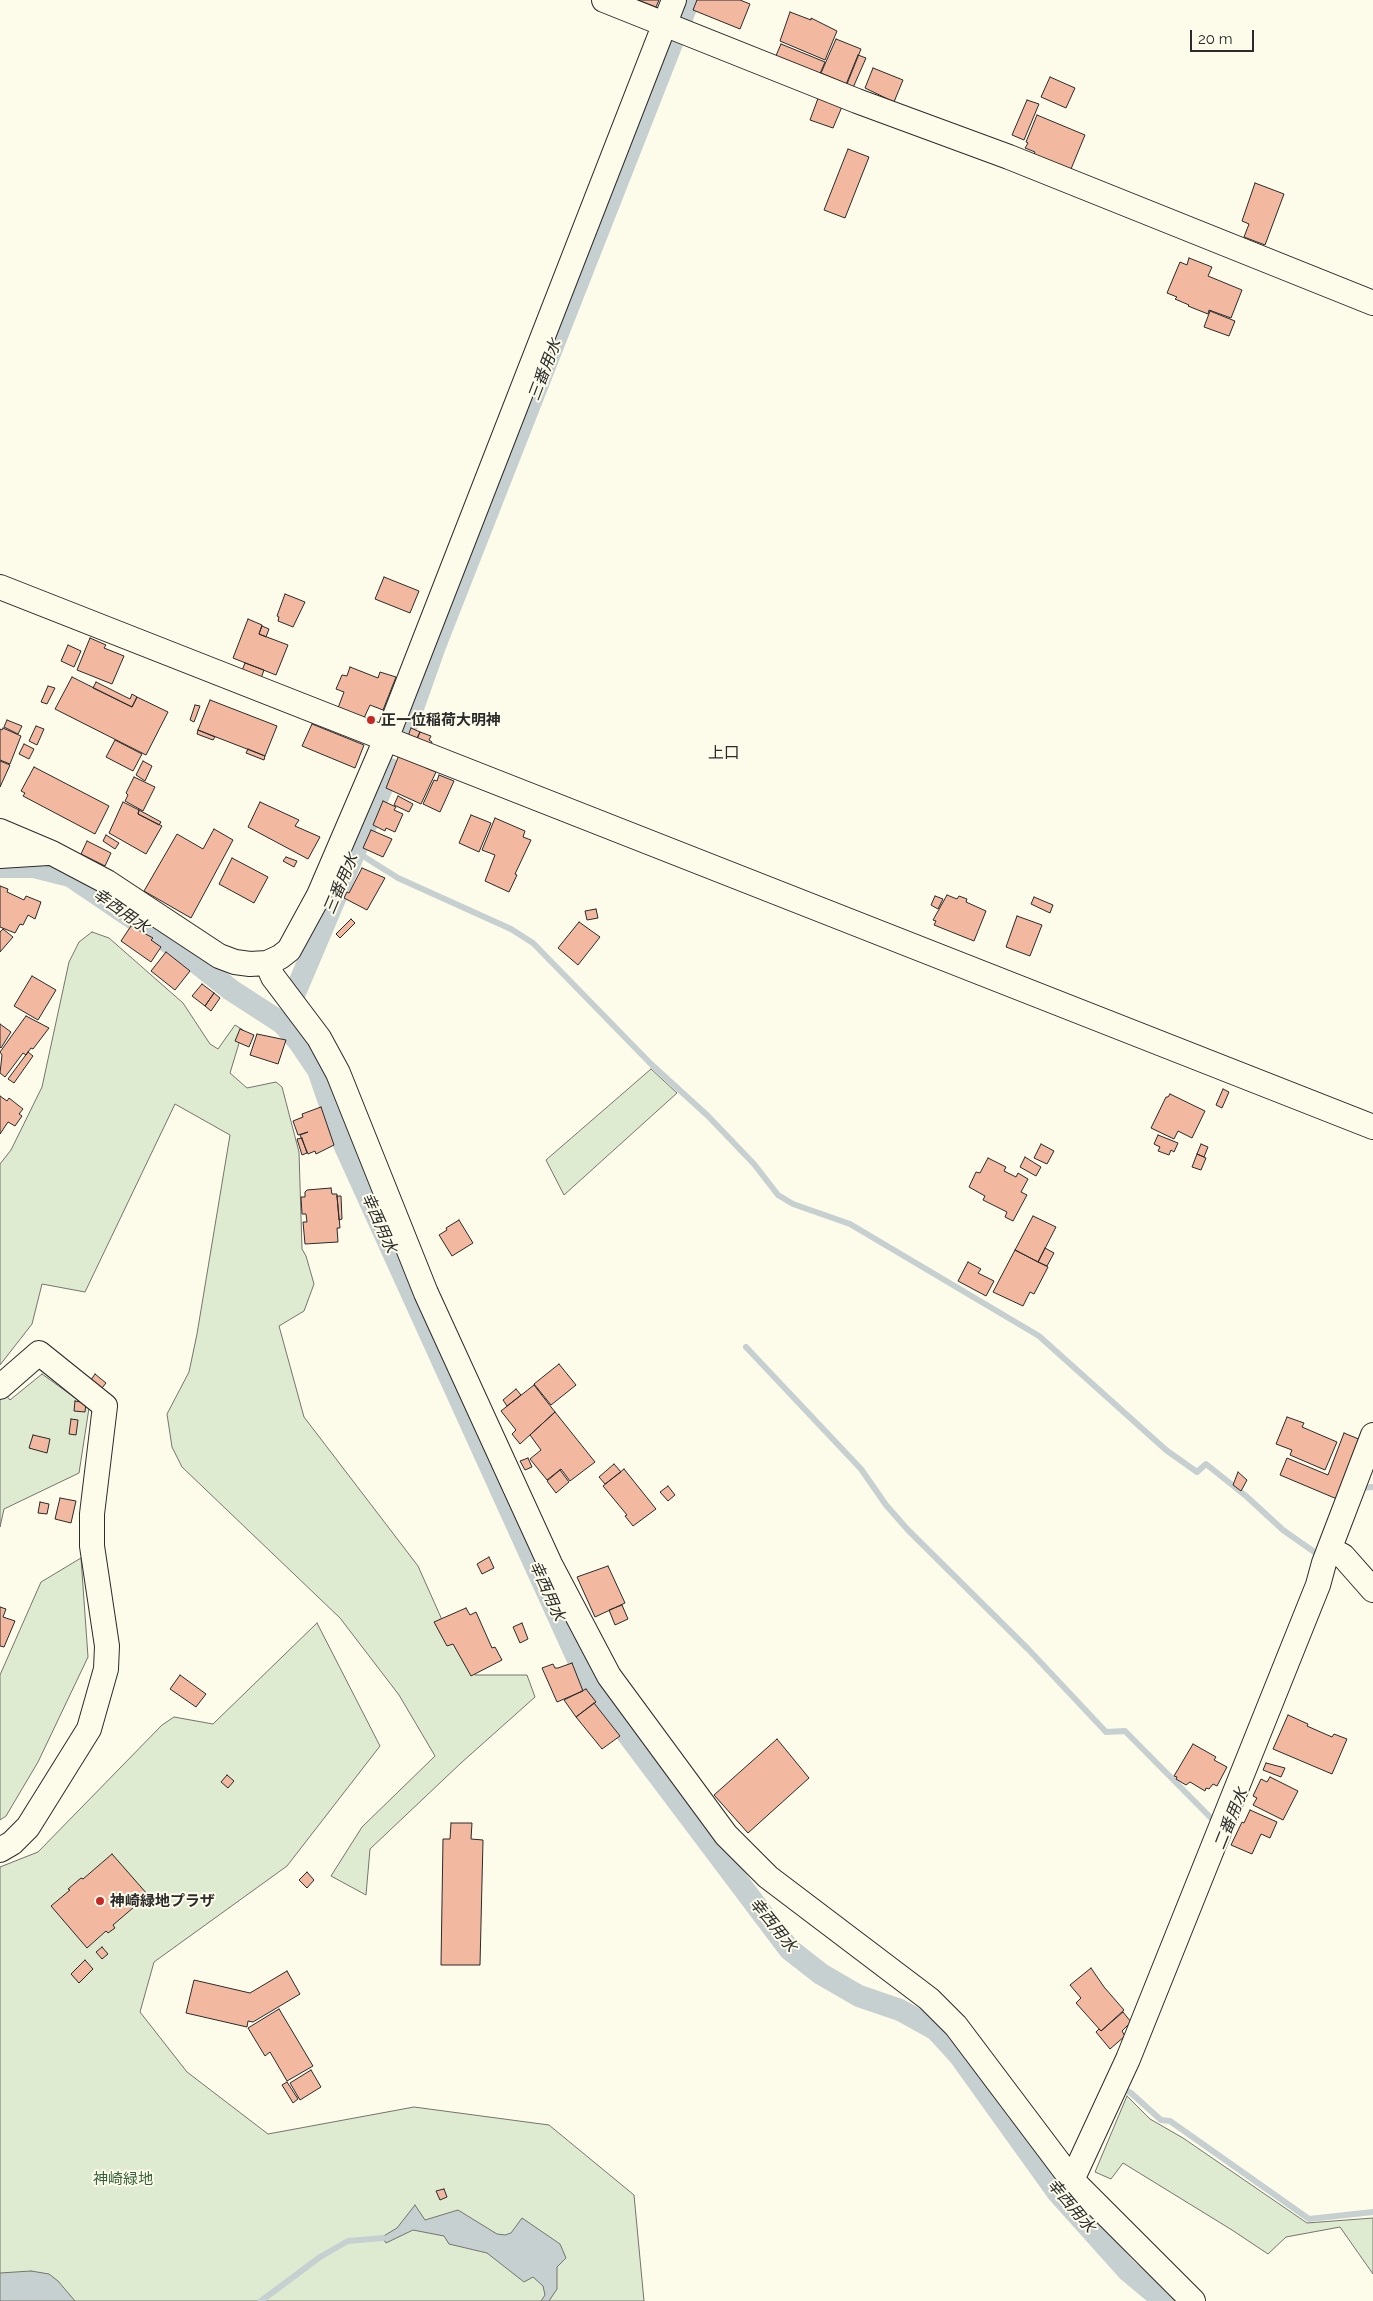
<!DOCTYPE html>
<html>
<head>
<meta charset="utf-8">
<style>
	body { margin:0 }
	#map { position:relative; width:1373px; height:2301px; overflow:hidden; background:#fdfbea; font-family:Raleway,sans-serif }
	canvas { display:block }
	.scale { position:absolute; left:1190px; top:30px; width:64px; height:22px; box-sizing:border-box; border:2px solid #2b2b2b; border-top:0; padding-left:6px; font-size:15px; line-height:18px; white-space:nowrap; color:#2b2b2b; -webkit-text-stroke:4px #fdfbea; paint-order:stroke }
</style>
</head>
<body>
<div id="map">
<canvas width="1373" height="2301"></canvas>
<div class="scale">20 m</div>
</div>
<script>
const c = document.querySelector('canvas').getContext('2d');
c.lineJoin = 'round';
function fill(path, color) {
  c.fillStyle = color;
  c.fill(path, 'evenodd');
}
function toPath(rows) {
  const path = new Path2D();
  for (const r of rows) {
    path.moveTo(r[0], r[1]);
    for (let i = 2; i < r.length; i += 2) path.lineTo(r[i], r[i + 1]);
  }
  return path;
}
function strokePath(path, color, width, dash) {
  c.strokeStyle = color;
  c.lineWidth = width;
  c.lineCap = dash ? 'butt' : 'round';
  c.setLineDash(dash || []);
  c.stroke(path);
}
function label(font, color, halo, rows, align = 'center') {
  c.font = font + ' Raleway,"Noto Sans JP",sans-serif';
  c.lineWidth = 4;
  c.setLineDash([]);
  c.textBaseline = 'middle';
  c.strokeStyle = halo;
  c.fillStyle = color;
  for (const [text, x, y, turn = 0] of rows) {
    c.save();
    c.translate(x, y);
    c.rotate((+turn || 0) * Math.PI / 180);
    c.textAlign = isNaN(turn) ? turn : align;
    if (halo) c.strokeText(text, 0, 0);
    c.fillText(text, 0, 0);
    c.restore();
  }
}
const green = toPath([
	[92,932,109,938,183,1003,210,1044,218,1049,235,1025,243,1030,230,1073,247,1088,276,1082,282,1087,299,1152,302,1249,306,1256,314,1284,304,1311,279,1326,304,1417,418,1566,451,1640,475,1675,527,1675,535,1697,461,1763,370,1849,366,1895,331,1876,362,1827,435,1756,399,1695,340,1618,182,1467,172,1447,167,1414,189,1372,197,1334,230,1135,175,1104,85,1292,42,1284,32,1324,0,1365,0,1164,11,1150,42,1087,69,962,79,942,92,932],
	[651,1069,677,1093,564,1195,546,1160,651,1069],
	[42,1374,89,1408,79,1473,4,1509,0,1527,0,1388,10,1400,42,1374],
	[81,1558,88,1657,38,1762,6,1816,0,1820,0,1675,41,1582,81,1558],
	[317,1623,380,1746,287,1866,154,1962,140,2012,187,2072,268,2134,414,2107,549,2125,634,2195,644,2301,0,2301,0,1867,38,1852,162,1725,174,1717,213,1724,317,1623],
	[1127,2096,1150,2119,1183,2138,1307,2223,1373,2218,1373,2274,1340,2227,1286,2237,1268,2254,1232,2230,1123,2163,1111,2179,1095,2172,1127,2096]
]);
fill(green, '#deebd1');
strokePath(green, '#74746e', 1);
const water = toPath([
	[415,2205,425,2220,458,2210,497,2234,505,2235,511,2233,522,2218,560,2244,566,2258,557,2267,557,2289,549,2301,541,2301,545,2295,543,2286,533,2277,524,2282,487,2253,449,2244,444,2236,413,2230,386,2243,382,2237,397,2228,415,2205],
	[31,2271,49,2274,58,2281,75,2301,0,2301,0,2273,31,2271]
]);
fill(water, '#c7d0d0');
strokePath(water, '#74746e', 1);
strokePath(toPath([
	[355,851,398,878,511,929,533,943,651,1064,708,1116,754,1164,778,1195,793,1204,850,1224,1039,1336,1166,1450,1197,1472,1206,1464,1246,1496,1283,1530,1320,1556],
	[746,1347,861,1469,886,1505,908,1530,1029,1650,1106,1732,1125,1731,1211,1818],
	[1361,1488,1373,1487],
	[1121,2088,1131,2093,1161,2120,1170,2121,1309,2219,1373,2212],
	[261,2301,320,2257,348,2241,383,2238]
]), '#c7d0d0', 6);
strokePath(toPath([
	[402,739,435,646,689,0],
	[0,867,34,867,70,876,188,956,231,990,282,1023,299,1042,318,1070,342,1140,588,1682,789,1949,821,1974,859,1996,900,2010,936,2030,959,2055,1058,2193,1127,2270,1164,2301],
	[292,1000,390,769]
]), '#c7d0d0', 22);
const building = toPath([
	[638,0,659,0,656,7,638,0],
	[697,0,740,0,750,4,740,29,693,10,697,0],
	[790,12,811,20,811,18,837,31,825,60,780,41,790,12],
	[836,39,861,49,847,84,821,73,836,39],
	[781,44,825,62,819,76,775,58,781,44],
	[858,55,866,58,852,90,845,87,858,55],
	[873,68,903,80,894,102,865,88,873,68],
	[1050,77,1075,88,1066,108,1041,97,1050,77],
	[820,93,844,102,833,128,810,120,820,93],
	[1027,100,1039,104,1024,140,1012,135,1027,100],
	[1037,115,1085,135,1071,169,1034,155,1035,152,1025,148,1028,143,1026,142,1037,115],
	[848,149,869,157,845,218,824,210,848,149],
	[1255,183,1284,194,1265,245,1244,237,1249,224,1242,221,1255,183],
	[1189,258,1212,267,1208,276,1242,290,1231,318,1209,310,1208,314,1188,306,1189,305,1175,299,1177,297,1167,293,1180,262,1187,265,1189,258],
	[1210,311,1235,321,1229,336,1204,327,1210,311],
	[384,577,419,591,410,613,375,599,384,577],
	[285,594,305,602,293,627,278,621,279,617,277,616,285,594],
	[248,619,262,625,259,634,288,645,276,675,233,658,248,619],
	[262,626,269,629,266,637,259,634,262,626],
	[90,638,106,645,104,648,124,656,112,684,77,670,90,638],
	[68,645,81,651,74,667,61,661,68,645],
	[245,663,264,670,260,681,241,673,245,663],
	[350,667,378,678,380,672,396,677,383,710,370,705,364,718,338,708,344,692,336,689,342,675,347,676,350,667],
	[72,677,132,707,137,697,168,712,146,755,55,709,72,677],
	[96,682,130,699,132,694,137,697,132,707,93,688,96,682],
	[48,686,55,688,47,704,41,702,48,686],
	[210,700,277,726,265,756,198,730,210,700],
	[195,705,200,706,194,722,190,720,195,705],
	[7,720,22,726,18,734,4,727,7,720],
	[312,724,364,745,355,768,302,746,312,724],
	[36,726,44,729,37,745,29,741,36,726],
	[3,728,21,736,10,764,0,760,0,729,2,730,3,728],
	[411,728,420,732,416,740,408,736,411,728],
	[198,730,215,737,213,740,197,734,198,730],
	[420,732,431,736,429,740,432,742,430,747,416,742,420,732],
	[115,740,142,754,133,771,106,757,115,740],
	[24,744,34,749,29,759,19,754,24,744],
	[248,749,265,756,264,760,246,753,248,749],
	[401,750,429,761,426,768,436,772,421,804,386,788,401,750],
	[0,761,10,765,0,787,0,761],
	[143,761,152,766,145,781,136,775,143,761],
	[34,767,109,806,95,834,23,796,25,793,21,791,34,767],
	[439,775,454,781,440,812,423,804,434,780,437,781,439,775],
	[134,777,155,787,143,811,125,801,128,795,126,793,134,777],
	[398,796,413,804,409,812,394,805,398,796],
	[383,801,396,807,394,810,403,814,395,832,386,828,385,831,373,825,383,801],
	[123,802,139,810,138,814,162,826,146,854,109,833,123,802],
	[260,802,299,820,295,826,320,837,308,859,248,827,260,802],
	[139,810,161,822,159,825,138,814,139,810],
	[471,815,491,823,479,852,459,843,471,815],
	[495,818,525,831,523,837,531,840,515,874,517,875,509,892,485,881,495,855,482,850,495,818],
	[214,829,233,840,191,918,144,891,177,834,203,849,214,829],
	[371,830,392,839,383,857,363,848,371,830],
	[106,835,119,843,115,849,103,841,106,835],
	[87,841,111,853,105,866,81,854,87,841],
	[286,857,297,861,294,867,283,861,286,857],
	[232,858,268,877,254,903,219,884,232,858],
	[362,868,385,878,367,910,344,898,347,892,349,893,362,868],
	[0,886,8,889,7,892,24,900,26,896,41,902,35,919,28,915,23,925,20,924,15,933,0,927,0,886],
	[947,895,957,899,959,896,967,899,966,902,986,911,974,941,934,925,936,921,933,920,947,895],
	[935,896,943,899,938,909,931,905,935,896],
	[1034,897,1053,905,1050,913,1031,904,1034,897],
	[596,909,598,918,587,920,585,911,596,909],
	[1017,916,1042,925,1030,956,1006,947,1017,916],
	[351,919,355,923,340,938,336,934,351,919],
	[579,922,600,937,578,965,558,948,579,922],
	[131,926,153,938,151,940,161,947,151,962,121,941,131,926],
	[3,929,13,937,0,952,0,932,3,929],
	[166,952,190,971,175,990,151,971,166,952],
	[32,976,56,990,38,1020,14,1006,32,976],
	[202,984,214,993,205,1006,192,996,202,984],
	[214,993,220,998,211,1011,205,1006,214,993],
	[26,1016,49,1028,33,1049,31,1048,26,1055,23,1053,5,1077,0,1073,2,1055,0,1052,26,1016],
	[0,1024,11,1032,1,1048,0,1047,0,1024],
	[240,1029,254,1035,249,1047,235,1041,240,1029],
	[257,1034,286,1040,278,1064,250,1055,257,1034],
	[28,1052,33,1056,14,1083,8,1079,28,1052],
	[1223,1089,1229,1092,1222,1108,1216,1105,1223,1089],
	[1170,1094,1205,1111,1192,1138,1178,1131,1174,1139,1151,1128,1166,1097,1168,1097,1170,1094],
	[0,1096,7,1101,9,1098,23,1109,19,1114,22,1116,15,1126,8,1122,0,1134,0,1096],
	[321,1107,334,1145,316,1154,315,1151,308,1154,300,1135,308,1132,298,1135,293,1121,303,1117,302,1114,321,1107],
	[1158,1135,1178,1143,1174,1152,1171,1150,1169,1155,1158,1151,1160,1147,1154,1144,1158,1135],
	[302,1138,307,1153,302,1155,297,1139,302,1138],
	[1041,1144,1054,1151,1047,1164,1034,1158,1041,1144],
	[1201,1144,1208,1147,1204,1157,1197,1154,1201,1144],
	[1197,1154,1206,1158,1201,1170,1192,1167,1197,1154],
	[1025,1157,1041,1167,1036,1176,1020,1167,1025,1157],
	[988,1158,1006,1167,1004,1171,1016,1177,1018,1173,1028,1179,1021,1192,1027,1195,1013,1221,1005,1217,1007,1212,983,1200,985,1196,969,1187,976,1172,980,1173,988,1158],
	[331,1188,332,1194,337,1194,337,1196,340,1228,337,1228,338,1242,305,1244,303,1222,307,1222,306,1214,302,1214,301,1197,305,1197,305,1192,307,1190,331,1188],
	[337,1196,341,1196,342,1219,339,1220,337,1196],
	[1033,1216,1056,1227,1038,1262,1015,1250,1033,1216],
	[459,1220,473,1243,452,1256,439,1235,447,1230,446,1228,459,1220],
	[1045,1248,1054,1253,1047,1266,1038,1262,1045,1248],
	[1015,1250,1048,1267,1034,1294,1030,1292,1023,1306,993,1292,1015,1250],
	[968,1262,981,1269,978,1273,994,1281,986,1296,958,1281,968,1262],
	[559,1364,576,1385,551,1405,534,1384,559,1364],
	[95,1374,106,1383,102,1388,91,1380,95,1374],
	[534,1385,555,1412,520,1444,512,1434,516,1430,501,1411,534,1385],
	[516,1389,521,1395,507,1406,503,1400,516,1389],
	[75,1401,86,1403,85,1412,74,1411,75,1401],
	[555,1412,595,1462,570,1481,561,1469,547,1480,530,1459,541,1450,530,1435,555,1412],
	[1287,1417,1304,1423,1302,1427,1337,1442,1325,1470,1290,1455,1292,1450,1276,1444,1287,1417],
	[71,1419,78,1420,76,1435,69,1434,71,1419],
	[1344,1433,1361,1440,1337,1499,1280,1475,1287,1458,1328,1475,1344,1433],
	[33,1435,50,1439,47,1453,29,1448,33,1435],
	[528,1458,532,1467,525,1470,520,1461,528,1458],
	[614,1464,621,1472,605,1484,599,1477,614,1464],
	[624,1469,656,1509,633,1526,625,1516,627,1515,603,1486,624,1469],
	[560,1470,569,1482,556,1493,547,1481,560,1470],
	[1238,1472,1247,1480,1241,1491,1233,1485,1238,1472],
	[668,1486,675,1495,668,1501,660,1492,668,1486],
	[60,1498,76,1501,71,1523,55,1519,60,1498],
	[40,1502,49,1504,47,1514,38,1513,40,1502],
	[489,1557,494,1568,482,1574,477,1564,489,1557],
	[608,1566,625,1603,595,1617,577,1577,608,1566],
	[622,1605,628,1619,615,1625,609,1610,622,1605],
	[0,1607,6,1609,3,1617,15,1621,4,1647,0,1646,0,1607],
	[466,1608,470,1615,476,1612,492,1648,495,1647,502,1660,471,1676,453,1644,447,1646,434,1622,466,1608],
	[522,1623,528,1639,520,1643,513,1627,522,1623],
	[572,1663,583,1691,557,1702,542,1668,553,1664,555,1668,558,1668,572,1663],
	[180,1675,206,1694,196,1707,170,1689,180,1675],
	[586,1689,596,1702,576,1717,564,1700,586,1689],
	[594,1703,620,1736,602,1749,576,1717,594,1703],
	[1288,1715,1308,1724,1307,1726,1332,1737,1334,1734,1347,1739,1332,1774,1273,1749,1288,1715],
	[777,1739,809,1778,748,1833,714,1795,777,1739],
	[1193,1744,1216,1757,1214,1760,1227,1767,1217,1786,1213,1784,1209,1789,1206,1788,1205,1791,1190,1782,1186,1785,1176,1779,1177,1777,1174,1776,1193,1744],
	[1266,1763,1285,1768,1281,1777,1263,1770,1266,1763],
	[227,1775,234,1781,228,1788,221,1782,227,1775],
	[1270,1777,1298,1791,1283,1820,1253,1805,1257,1798,1253,1796,1261,1779,1267,1782,1270,1777],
	[1250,1810,1277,1822,1270,1838,1261,1834,1252,1854,1231,1845,1242,1822,1244,1823,1250,1810],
	[451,1823,472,1823,471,1839,483,1840,480,1965,441,1965,443,1839,450,1839,451,1823],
	[112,1854,148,1895,113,1925,115,1928,108,1933,106,1931,87,1948,51,1906,70,1890,68,1889,81,1878,83,1879,112,1854],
	[307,1872,314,1880,307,1888,299,1880,307,1872],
	[102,1947,108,1954,102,1959,96,1952,102,1947],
	[85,1960,93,1969,79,1983,71,1974,85,1960],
	[1091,1968,1104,1987,1124,2010,1101,2031,1076,2003,1081,1998,1070,1985,1091,1968],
	[287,1971,300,1994,253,2022,248,2021,247,2027,186,2013,194,1980,250,1993,287,1971],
	[279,2009,313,2066,287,2081,270,2052,265,2056,248,2028,279,2009],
	[1123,2012,1131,2022,1122,2031,1125,2036,1110,2049,1096,2032,1099,2029,1101,2031,1123,2012],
	[311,2070,321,2087,300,2100,290,2083,311,2070],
	[287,2082,298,2099,293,2103,282,2085,287,2082],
	[444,2189,447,2197,440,2200,436,2191,444,2189]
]);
fill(building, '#f2b8a0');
strokePath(building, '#2b2b2b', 1);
const minor = toPath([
	[604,0,857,101,1009,157,1373,303],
	[0,587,1373,1127],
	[0,831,52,853,107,882,219,956,235,962,250,964,267,963,280,957,289,950,319,895,386,739,674,0],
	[0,856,48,853],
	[267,963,273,977,319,1038,338,1073,426,1293,550,1564,609,1676,726,1835,768,1877,929,1999,956,2026,1072,2180,1193,2301],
	[0,1387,39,1353,105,1406,92,1514,92,1546,107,1646,106,1669,89,1729,28,1827,12,1843,0,1850],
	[1330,1549,1343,1556,1373,1590],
	[1072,2180,1128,2059,1318,1585,1324,1563,1373,1435]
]);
strokePath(minor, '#2b2b2b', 26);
strokePath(minor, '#fdfbea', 24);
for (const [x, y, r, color] of [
	[371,720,5,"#c62828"],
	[100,1901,5,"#c62828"]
]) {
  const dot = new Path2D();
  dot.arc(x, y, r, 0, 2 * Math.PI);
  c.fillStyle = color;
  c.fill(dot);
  strokePath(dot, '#fdfbea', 2);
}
label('bold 15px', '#2b2b2b', '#fdfbea', [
	["正一位稲荷大明神",381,720],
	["神崎緑地プラザ",110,1901]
], 'left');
label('15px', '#34623c', '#fdfbea', [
	["神崎緑地",123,2179]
]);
label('italic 16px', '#2b2b2b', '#fdfbea', [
	["三番用水",545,370,-69],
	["三番用水",341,884,-67],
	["幸西用水",121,911,35],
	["幸西用水",379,1223,66],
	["幸西用水",547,1591,66],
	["二番用水",1231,1819,-68],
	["幸西用水",773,1925,51],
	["幸西用水",1071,2206,50]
]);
label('16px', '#2b2b2b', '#fdfbea', [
	["上口",724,753]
]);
</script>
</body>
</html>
